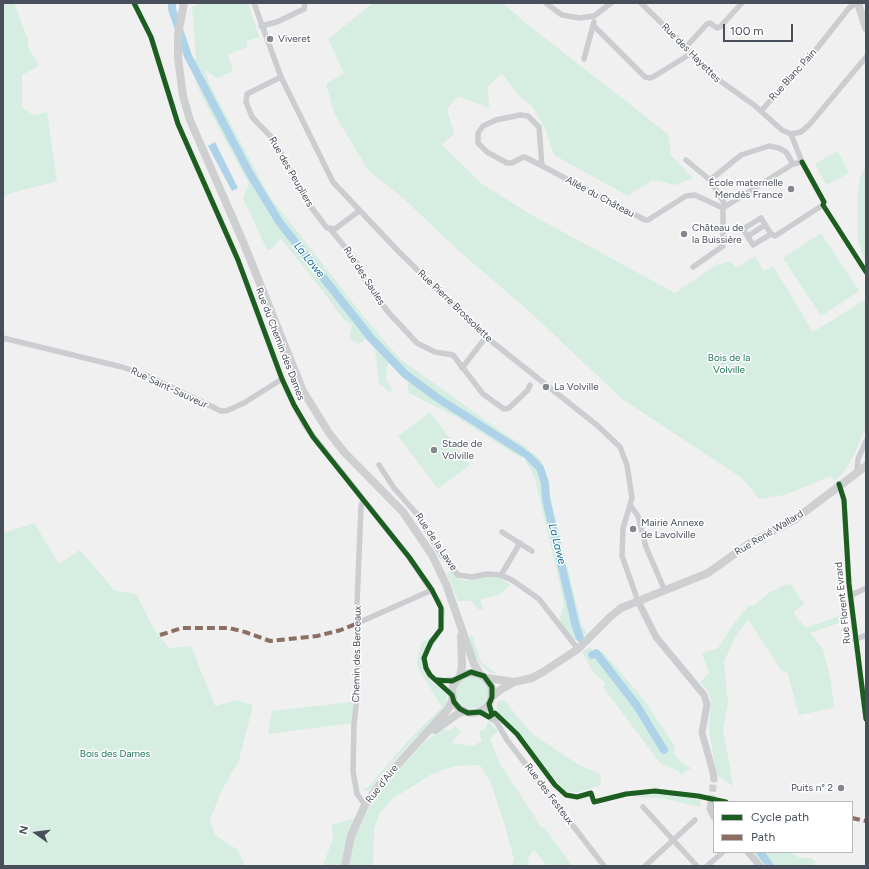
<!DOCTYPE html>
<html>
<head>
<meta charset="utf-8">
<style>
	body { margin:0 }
	#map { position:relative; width:869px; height:869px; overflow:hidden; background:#f0f0f0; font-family:Figtree,sans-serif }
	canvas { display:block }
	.frame { position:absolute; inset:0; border:4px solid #484f5a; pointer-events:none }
	.legend { position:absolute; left:713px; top:801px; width:140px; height:52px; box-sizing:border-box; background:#fff; border:1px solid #b6b9bd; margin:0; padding:5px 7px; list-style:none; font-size:12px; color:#484f5a }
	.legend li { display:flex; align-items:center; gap:8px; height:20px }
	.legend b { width:20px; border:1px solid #b6b9bd }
	.north { position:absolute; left:16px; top:813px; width:40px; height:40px; -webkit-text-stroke:3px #fff; paint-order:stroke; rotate:284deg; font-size:11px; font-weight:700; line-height:16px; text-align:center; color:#484f5a }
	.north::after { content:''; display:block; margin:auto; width:14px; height:18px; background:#484f5a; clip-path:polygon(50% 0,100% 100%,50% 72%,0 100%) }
	.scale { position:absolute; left:723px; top:24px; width:70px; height:18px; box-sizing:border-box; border:2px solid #484f5a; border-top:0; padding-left:5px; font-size:12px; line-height:14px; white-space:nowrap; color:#484f5a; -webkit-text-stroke:3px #fff; paint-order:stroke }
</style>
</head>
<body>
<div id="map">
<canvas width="869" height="869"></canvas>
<div class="frame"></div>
<ul class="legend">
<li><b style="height:5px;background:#1b5e20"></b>Cycle path</li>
<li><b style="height:5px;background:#8d6e63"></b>Path</li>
</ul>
<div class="north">N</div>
<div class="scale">100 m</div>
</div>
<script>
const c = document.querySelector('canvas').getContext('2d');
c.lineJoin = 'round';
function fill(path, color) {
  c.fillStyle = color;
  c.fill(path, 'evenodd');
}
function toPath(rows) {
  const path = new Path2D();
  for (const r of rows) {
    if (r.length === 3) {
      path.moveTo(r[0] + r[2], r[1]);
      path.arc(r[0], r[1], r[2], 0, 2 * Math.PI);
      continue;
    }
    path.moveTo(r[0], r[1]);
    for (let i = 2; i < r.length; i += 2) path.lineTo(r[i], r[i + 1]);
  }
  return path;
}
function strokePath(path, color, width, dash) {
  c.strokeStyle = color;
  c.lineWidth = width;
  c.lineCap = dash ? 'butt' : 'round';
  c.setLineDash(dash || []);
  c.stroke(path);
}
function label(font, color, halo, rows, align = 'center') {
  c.font = font + ' Figtree,sans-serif';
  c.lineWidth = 3;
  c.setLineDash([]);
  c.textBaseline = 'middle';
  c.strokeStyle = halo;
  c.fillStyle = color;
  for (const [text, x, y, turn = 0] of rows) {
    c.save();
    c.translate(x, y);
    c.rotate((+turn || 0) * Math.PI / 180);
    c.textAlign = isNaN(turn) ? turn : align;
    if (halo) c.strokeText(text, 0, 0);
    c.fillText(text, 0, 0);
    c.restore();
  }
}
fill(toPath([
	[3,3,14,3,29,42,27,45,39,66,22,75,22,107,33,115,47,112,57,181,8,194,3,200],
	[202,3,248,3,259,37,246,41,248,47,228,54,233,71,217,78,205,70,210,85,270,197,365,318,400,359,502,432,528,448,521,458,458,418,409,393,407,378,395,366,389,363,387,366,386,380,393,390,389,392,379,384,375,350,366,339,358,344,349,338,352,324,344,320,319,286,281,239,272,249,267,250,243,198,249,184,202,97,189,63,196,58,192,7],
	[373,3,503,3,523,21,668,134,671,155,693,178,676,185,652,180,628,196,554,155,545,128,531,105,521,98,502,74,488,86,489,108,458,96,447,109,454,134,442,145,466,168,482,184,530,214,675,293,713,267,730,261,737,268,755,256,764,271,773,266,813,332,866,299,866,426,854,455,843,473,835,481,832,477,826,478,784,495,759,499,742,478,622,399,531,313,458,250,405,200,368,170,335,115,326,84,344,73,328,39],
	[838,151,849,173,838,179,833,170,838,179,826,185,815,164],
	[866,167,866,263,861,252,858,239,857,198,860,177],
	[821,233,859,291,821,316,783,258],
	[430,412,470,465,438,489,398,436],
	[532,452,541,460,543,467,581,623,587,633,580,640,574,640,559,620,564,605,559,580,535,479,528,464,525,461],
	[34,523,59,564,80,550,114,590,136,594,153,628,169,648,191,646,215,706,238,700,253,705,239,760,220,794,210,820,215,835,238,850,245,866,3,866,3,533],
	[451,569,461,579,467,581,487,575,500,577,510,585,499,595,480,599,483,609,479,610,471,601,458,601,447,574],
	[791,584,804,604,793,613,806,628,842,615,842,622,810,633,823,649,831,681,834,708,799,715,787,671,782,672,748,619,735,638,724,661,728,703,723,729,733,786,717,775,709,731,711,700,708,691,700,682,709,673,702,653,718,648,735,622,749,605,753,606,771,591,776,590,781,586],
	[472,635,481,662,497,674,490,673,480,664,474,655,469,637],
	[431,637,423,649,423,667,432,682,447,694,447,703,438,715,386,769,370,790,362,791,370,785,406,743,442,707,420,672,417,663,421,643],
	[590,647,594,654,599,651,604,653,610,660,643,699,675,746,673,753,680,761,691,768,681,775,678,771,660,763,603,687,605,683,593,672,582,652],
	[472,692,16],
	[502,700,506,701,518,718,534,735,579,765,600,774,601,785,576,793,564,790,551,775,519,732,499,714,497,710,497,702],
	[353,702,353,723,268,734,272,711],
	[488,721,498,731,490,739,500,764,542,828,544,827,572,866,547,866,534,850,528,857,529,866,511,866,514,859,504,823,491,783,480,765,455,766,432,774,392,799,379,814,374,830,373,866,323,866,333,838,332,824,365,816,373,800,386,783,426,741,443,729,448,731,456,726,461,732,451,743,473,746,482,741,479,732,486,728],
	[656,794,677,795,701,800,700,807,661,798,630,797],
	[753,852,789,852,800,858,811,858,816,862,812,866,765,866]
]), '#d6ede2');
fill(toPath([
	[215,142,238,188,232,191,208,146]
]), '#aed3e8');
strokePath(toPath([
	[172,3,172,9,188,56,250,174,280,223,371,338,405,374,436,397,524,453],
	[527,455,540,468,545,483,546,499,576,627,580,638],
	[592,655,596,653,597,654,637,706,664,750],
	[760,852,770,866]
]), '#aed3e8', 8);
strokePath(toPath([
	[711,802,714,779]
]), '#ced0d2', 7, [7, 3.5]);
strokePath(toPath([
	[134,3,151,37,178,124,238,260,282,379,294,405,305,426,409,557,439,602,442,611,441,629,427,649,424,658,426,668,430,675,452,695],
	[254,3,281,77,333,182,399,252,486,337,598,426,620,447,627,465,632,498,623,528,622,556,638,601],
	[546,3,562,15,579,18,594,16,611,3],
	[641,3,686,47,709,73,754,105,782,130,791,134,801,132,810,124,866,57],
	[593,25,645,77,650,78,653,77,692,53],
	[261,26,277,22,304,9,305,3],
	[686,47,707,24,710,23,717,28,720,27,742,3],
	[584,59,594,22],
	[281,77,247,94,246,102,252,117,273,139,311,207,327,228,335,229,359,211],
	[761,111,811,56,849,8,856,3],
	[686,160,710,180,726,206],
	[542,166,539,127,528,116,520,115,496,120,483,126,478,133,478,143,487,152,507,163,512,163,523,157,527,158,645,220,648,220,686,196,695,195,723,208,793,164,802,162,791,134],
	[710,180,741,155,769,146,779,148,786,152,793,164],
	[331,230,354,258,369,287,389,313,417,343,435,352,453,355,483,394,504,409,509,408,528,390,530,385],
	[771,234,753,245,743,229,761,218,771,234,775,236,823,205,824,202,802,162],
	[748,236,765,225],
	[693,267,723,246,723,208],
	[3,338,122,367,148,376,221,411,226,411,244,403,282,379],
	[462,368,486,337],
	[379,465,394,488,416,513,442,556,458,575,472,577,487,574,501,575,512,580,539,599,578,649],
	[857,472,858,459,866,441],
	[839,484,844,500,849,584,866,719],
	[363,500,361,506,357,604,358,689,354,724,353,771,357,794,365,805],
	[630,505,638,516,646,547,665,591],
	[502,532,532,551],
	[501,575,520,543],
	[850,596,866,588],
	[358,623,432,590],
	[855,640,866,635],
	[437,680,442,681,457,679],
	[489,704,496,721,507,740,604,866],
	[480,712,495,721],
	[643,807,697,866],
	[645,866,695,820],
	[707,866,723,852]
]), '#cbcdd0', 5.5);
strokePath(toPath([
	[638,601,656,637,704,695,707,704,702,733,713,772,714,779],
	[711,802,710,809,714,817],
	[748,852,760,866]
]), '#cbcdd0', 7);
strokePath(toPath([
	[184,3,178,35,178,58,183,96,190,120,244,244,303,391,329,433,345,453,403,512,432,555,446,584,474,664,480,674],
	[858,3,866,28],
	[472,693,20],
	[460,677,462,665,461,636],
	[487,678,514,682,532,678,543,672,578,649,610,617,621,608,708,573,750,543,794,520,866,466],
	[492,697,500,690,514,682],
	[435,730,456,715,464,711],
	[345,866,351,836,365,805,380,784,449,708,453,698]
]), '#cdcfd1', 8);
strokePath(toPath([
	[160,635,182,628,229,628,245,632,270,641,317,636,341,630,358,623],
	[852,818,866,821]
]), '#8d6e63', 4, [8, 4]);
strokePath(toPath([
	[134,3,151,37,178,124,238,260,282,379,294,405,313,437,409,557,432,590,441,608,441,629,431,642,424,658,426,668,430,675,452,695,454,702,460,709,468,713,480,712,489,717,495,713,517,734,555,785,566,795,577,797,591,793,594,802,626,794,655,791,698,796,726,802],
	[802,162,824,202,823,205,866,272],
	[839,484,844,500,849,584,866,719],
	[437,680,452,681,471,672,484,676,492,687,492,697,489,704,492,715]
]), '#1b5e20', 5);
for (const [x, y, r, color] of [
	[270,39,4,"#83878e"],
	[791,189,4,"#83878e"],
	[684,234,4,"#83878e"],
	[546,387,4,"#83878e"],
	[434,450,4,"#83878e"],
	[633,529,4,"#83878e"],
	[841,788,4,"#83878e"]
]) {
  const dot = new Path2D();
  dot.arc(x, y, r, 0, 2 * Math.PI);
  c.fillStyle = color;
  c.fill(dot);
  strokePath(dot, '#fff', 1.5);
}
label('10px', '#484f5a', '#fff', [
	["Viveret",278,39],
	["École maternelle",783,183,"right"],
	["Mendès France",783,195,"right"],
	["Château de",692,228],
	["la Buissière",692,240],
	["La Volville",554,387],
	["Stade de",442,444],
	["Volville",442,456],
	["Mairie Annexe",641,523],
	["de Lavolville",641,535],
	["Puits n° 2",833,788,"right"]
], 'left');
label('10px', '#484f5a', '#fff', [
	["Rue des Hayettes",691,53,45],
	["Rue Blanc Pain",793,75,-48],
	["Rue des Peupliers",291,172,60],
	["Allée du Château",600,197,28],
	["Rue des Saules",364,276,57],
	["Rue Pierre Brossolette",455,306,44],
	["Rue du Chemin des Dames",280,344,69],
	["Rue Saint-Sauveur",169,388,25],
	["Rue René Wallard",769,533,-31],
	["Rue de la Lawe",436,542,56],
	["Rue Florent Evrard",843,603,-96],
	["Chemin des Berceaux",357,654,-89],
	["Rue d'Aire",382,784,-52],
	["Rue des Festeux",549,794,53]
]);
label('10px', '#1e7657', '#fff', [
	["Bois de la",729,358],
	["Volville",729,370],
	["Bois des Dames",115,754]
]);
label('italic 11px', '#176f9e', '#fff', [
	["La Lawe",309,260,51],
	["La Lawe",557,544,76]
]);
</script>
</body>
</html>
